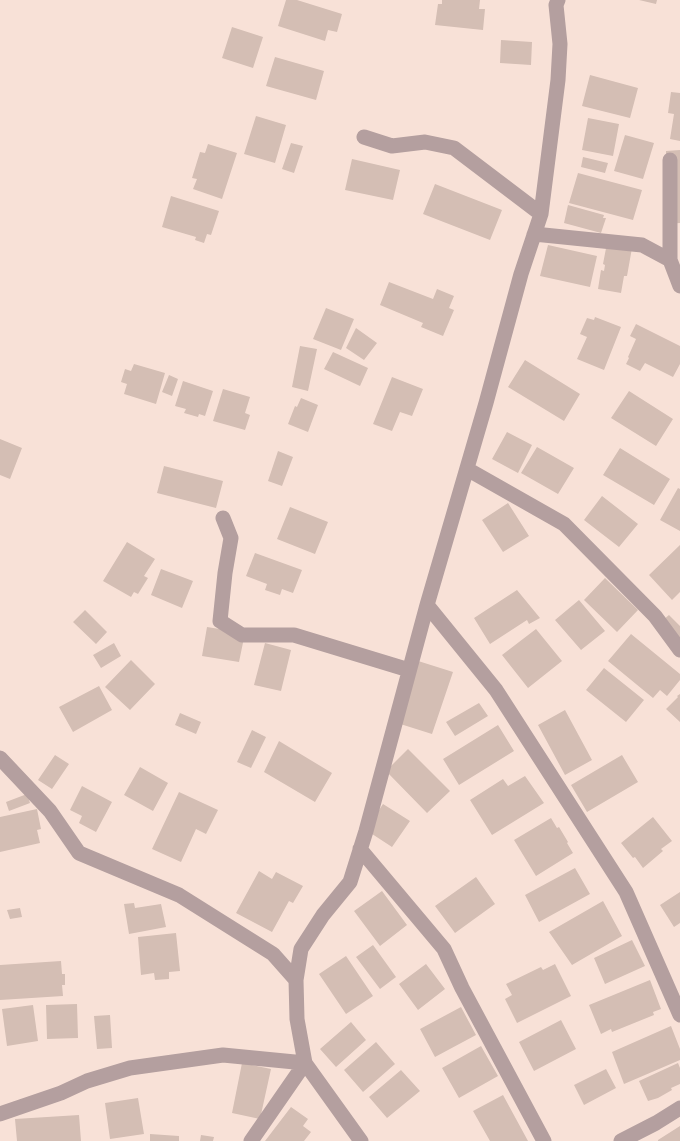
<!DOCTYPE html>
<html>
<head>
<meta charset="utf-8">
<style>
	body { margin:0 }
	canvas { display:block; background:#f8e1d7 }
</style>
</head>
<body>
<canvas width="680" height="1141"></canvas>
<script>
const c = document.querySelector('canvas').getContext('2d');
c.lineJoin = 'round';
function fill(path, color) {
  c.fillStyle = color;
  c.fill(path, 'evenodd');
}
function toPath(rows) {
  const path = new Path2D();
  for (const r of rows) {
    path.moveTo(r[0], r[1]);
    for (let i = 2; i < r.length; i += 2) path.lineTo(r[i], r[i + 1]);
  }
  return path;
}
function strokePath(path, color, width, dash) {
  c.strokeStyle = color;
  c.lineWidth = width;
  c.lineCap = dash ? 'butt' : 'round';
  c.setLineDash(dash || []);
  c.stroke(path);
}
fill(toPath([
	[286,0,297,0,342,14,337,32,328,30,325,41,278,26],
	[442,0,480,0,479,9,485,9,483,30,435,25,438,4,442,4],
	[639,0,657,0,656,4],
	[232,27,263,37,253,68,222,58],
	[501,40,532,42,531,65,500,63],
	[275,57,324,71,316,100,266,86],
	[590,75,638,88,630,118,582,106],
	[671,92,680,93,680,141,670,139,674,114,668,113],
	[256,116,286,125,275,163,244,154],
	[588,118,619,124,613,156,582,150],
	[625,135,654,143,643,179,614,171],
	[291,143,303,146,294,173,282,169],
	[208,144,237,153,222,199,193,189,197,179,192,178,200,152,205,153],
	[680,150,680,223,665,224,666,151],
	[583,157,608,163,605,173,581,167],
	[352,159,400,170,393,200,345,190],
	[578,173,642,190,633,220,569,203],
	[435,184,502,210,490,240,423,214],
	[171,196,219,211,211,235,207,234,204,243,195,240,196,237,162,227],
	[568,205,604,215,603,218,606,218,601,233,564,223],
	[607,243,632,248,627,276,624,276,621,293,598,289,601,270,604,271,605,265,603,264],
	[548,245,597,256,590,287,540,276],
	[389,282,433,299,437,289,454,296,449,308,454,310,443,336,421,327,423,323,380,305],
	[326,308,354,319,341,350,313,339],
	[595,317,621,327,604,370,577,359,587,337,580,334,587,318,594,320],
	[636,324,680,346,680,364,673,377,645,363,640,371,626,364,629,358,628,357,636,339,630,336],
	[356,328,377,343,364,360,346,348],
	[300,346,317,349,308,391,292,387],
	[333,352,368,368,360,386,324,369],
	[525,360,580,394,564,421,508,387],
	[134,364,165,373,156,404,124,394,127,384,121,382,125,369,131,371],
	[169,375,178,379,172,396,162,392],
	[392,377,423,389,412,416,400,412,392,431,373,424],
	[183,381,213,391,205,416,199,414,198,417,184,413,186,409,175,406],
	[223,389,250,397,245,413,250,415,245,430,213,421],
	[629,391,673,419,656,446,611,418],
	[301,398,318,405,308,432,288,424,295,406,297,407],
	[507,432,532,445,518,473,492,459],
	[0,439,22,448,10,479,0,475],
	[537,447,574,468,558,494,521,473],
	[620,448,670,479,654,505,603,475],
	[278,451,293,457,282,486,268,481],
	[164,466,223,481,216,508,157,493],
	[678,488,680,489,680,531,660,520],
	[602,496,638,524,619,547,584,520],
	[508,503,529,536,503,552,482,520],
	[290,507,328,522,315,554,277,539],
	[127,542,155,559,144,576,148,578,138,594,134,592,131,597,103,581],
	[680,545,680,592,672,600,649,575],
	[255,553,302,570,293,593,282,589,280,595,265,590,267,584,246,576],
	[161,569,193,581,182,608,151,595],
	[605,578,638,610,617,632,584,600],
	[517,590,540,618,529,624,527,620,490,644,474,618],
	[579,600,605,631,581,650,555,620],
	[85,610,107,632,96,644,73,622],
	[669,615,680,626,680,652,657,625],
	[207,627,245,633,239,662,202,656],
	[536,629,562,661,528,688,502,655],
	[631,634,680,674,680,680,667,696,660,690,653,698,608,661],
	[114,643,121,656,101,668,93,655],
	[265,643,291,650,281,691,254,685],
	[131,660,155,684,130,710,105,687],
	[415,660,453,672,432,734,394,722],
	[604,668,644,700,626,722,586,690],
	[99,686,112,710,73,732,59,707],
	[680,694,680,722,666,709,678,697,677,696],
	[479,703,488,716,455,736,446,722],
	[565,710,592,760,565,775,538,725],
	[180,713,201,722,196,734,175,725],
	[498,725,514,751,459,785,443,759],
	[252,730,266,737,251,768,237,762],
	[279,741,332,773,315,802,264,772],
	[408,749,450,791,427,813,386,771],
	[55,755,69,764,52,789,38,780],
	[622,755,638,782,587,812,571,785],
	[140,767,168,783,153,811,124,795],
	[525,776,544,803,492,835,470,800,503,779,508,786],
	[82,786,112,802,96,832,79,823,82,816,70,810],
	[179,792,218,810,206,834,196,829,181,862,152,849],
	[27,794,30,803,9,811,6,802],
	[383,804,410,821,392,847,366,830],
	[37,809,41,829,37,830,40,843,0,852,0,817],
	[653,817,672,841,661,849,663,851,643,868,635,857,633,858,621,843],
	[551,818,557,828,559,827,568,842,567,843,573,853,536,876,514,840],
	[575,868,590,894,539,922,525,895],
	[259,871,272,879,276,872,303,886,293,903,289,901,272,932,236,913],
	[476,877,495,904,455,933,435,906],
	[382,891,407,925,380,946,354,911],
	[680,892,680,923,674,927,660,905],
	[603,901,622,936,572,965,549,932],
	[134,903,135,908,161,904,166,927,129,934,124,904],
	[20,908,22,917,10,919,7,910],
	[176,933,180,971,169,972,169,979,155,980,154,973,141,975,138,937],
	[632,940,645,966,605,984,594,958],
	[373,945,396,977,380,989,356,957],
	[346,956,373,996,346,1014,319,974],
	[61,961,62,974,65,974,65,985,62,985,63,996,0,1000,0,965],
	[426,964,445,989,418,1010,399,984],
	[555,964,571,996,517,1023,505,999,512,995,506,984,541,967,543,970],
	[650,980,661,1009,653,1012,654,1015,612,1032,611,1029,601,1034,589,1005],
	[77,1004,78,1038,47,1039,46,1005],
	[33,1005,38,1041,7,1046,2,1009],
	[461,1007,476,1035,435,1057,420,1029],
	[110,1015,112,1048,97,1049,94,1016],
	[561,1020,576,1049,534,1071,519,1042],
	[351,1022,366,1040,336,1067,320,1049],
	[671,1026,680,1049,680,1060,624,1084,612,1052],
	[376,1042,395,1064,363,1092,344,1070],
	[481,1046,498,1076,459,1098,442,1068],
	[242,1063,271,1069,260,1119,232,1113],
	[678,1063,680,1068,680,1084,671,1088,672,1090,658,1098,648,1101,639,1081],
	[606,1069,616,1088,584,1105,574,1085],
	[401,1070,420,1091,387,1118,369,1097],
	[503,1095,528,1141,490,1141,473,1111],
	[138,1098,144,1134,110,1139,105,1103],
	[291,1107,308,1119,303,1126,311,1132,304,1141,265,1141],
	[79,1115,81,1141,17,1141,15,1119],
	[680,1126,680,1141,658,1141,658,1140],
	[150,1134,179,1136,179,1141,150,1141],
	[201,1135,214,1137,213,1141,200,1141]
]), '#d4beb4');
strokePath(toPath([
	[364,137,392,146,425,142,454,148,541,214],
	[670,160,670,260],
	[534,234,642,245,670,260,680,286],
	[467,469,564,524,655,616,680,650],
	[223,518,231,538,225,573,220,621,242,635,294,635,409,670],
	[427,605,496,690,626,892,680,1015],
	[0,758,50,811,79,853,179,895,273,954,296,980],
	[360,849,444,949,462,988,544,1141],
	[0,1114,61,1093,87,1081,130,1068,223,1055,305,1063,251,1141],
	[361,1141,305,1063,297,1019,296,980,301,949,323,915,350,882,366,831,427,605,486,403,521,274,541,214,558,80,560,44,556,5,558,0],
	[621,1141,656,1123,680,1108]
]), '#b49f9f', 15);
</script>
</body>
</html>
